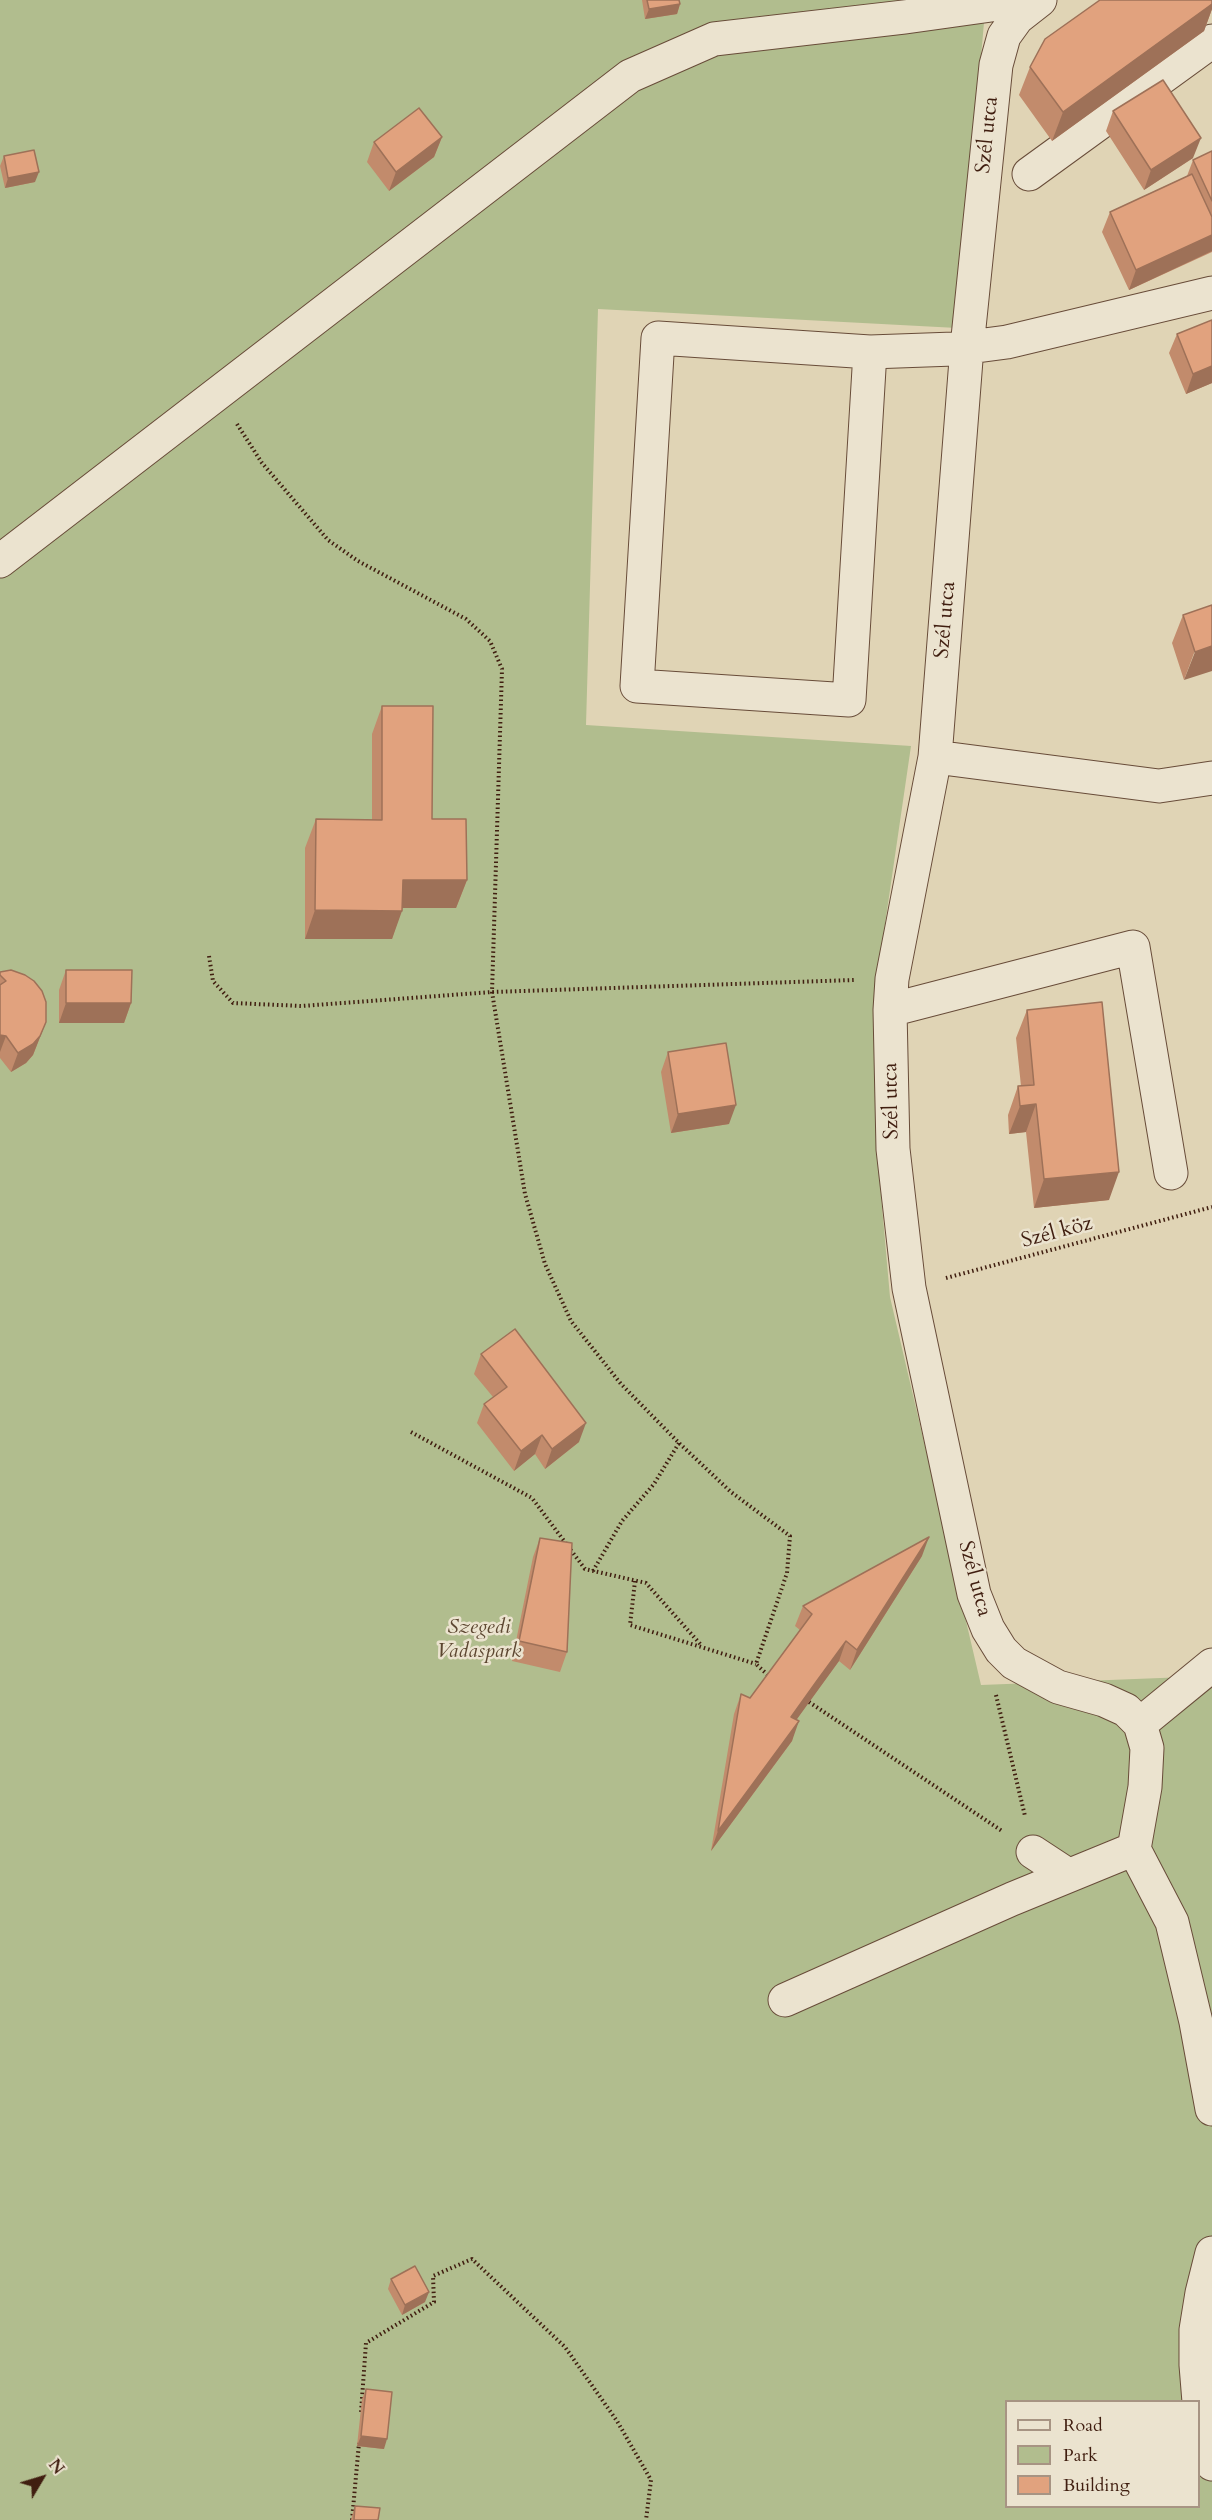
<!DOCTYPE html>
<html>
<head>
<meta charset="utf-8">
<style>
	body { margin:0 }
	#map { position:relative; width:1212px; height:2520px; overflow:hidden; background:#e0d4b5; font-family:Cardo,serif }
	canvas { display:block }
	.legend { position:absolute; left:1005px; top:2400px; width:195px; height:108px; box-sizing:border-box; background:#ebe3cf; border:2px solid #a79483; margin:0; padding:8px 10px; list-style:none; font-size:18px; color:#401e10 }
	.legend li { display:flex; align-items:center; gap:12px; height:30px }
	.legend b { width:30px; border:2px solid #a79483 }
	.north { position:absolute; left:12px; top:2448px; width:60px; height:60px; -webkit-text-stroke:4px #ebe3cf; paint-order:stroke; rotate:52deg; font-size:16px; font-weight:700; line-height:24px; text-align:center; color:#401e10 }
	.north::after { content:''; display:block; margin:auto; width:21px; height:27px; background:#401e10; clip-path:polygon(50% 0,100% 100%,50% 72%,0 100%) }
</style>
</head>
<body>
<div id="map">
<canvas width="1212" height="2520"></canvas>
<ul class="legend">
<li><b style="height:8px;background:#ebe3cf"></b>Road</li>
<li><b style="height:16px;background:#b1bd8e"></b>Park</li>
<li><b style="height:16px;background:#e1a27e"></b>Building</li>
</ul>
<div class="north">N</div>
</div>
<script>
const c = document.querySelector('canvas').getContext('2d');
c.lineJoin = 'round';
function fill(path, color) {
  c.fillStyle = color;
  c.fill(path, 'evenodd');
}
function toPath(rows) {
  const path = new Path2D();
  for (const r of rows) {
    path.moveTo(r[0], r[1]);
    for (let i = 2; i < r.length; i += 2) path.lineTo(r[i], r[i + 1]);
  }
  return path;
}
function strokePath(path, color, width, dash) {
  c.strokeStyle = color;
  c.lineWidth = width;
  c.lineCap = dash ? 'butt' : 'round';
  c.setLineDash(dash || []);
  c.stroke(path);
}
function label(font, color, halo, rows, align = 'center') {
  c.font = font + ' Cardo,serif';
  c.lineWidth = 5;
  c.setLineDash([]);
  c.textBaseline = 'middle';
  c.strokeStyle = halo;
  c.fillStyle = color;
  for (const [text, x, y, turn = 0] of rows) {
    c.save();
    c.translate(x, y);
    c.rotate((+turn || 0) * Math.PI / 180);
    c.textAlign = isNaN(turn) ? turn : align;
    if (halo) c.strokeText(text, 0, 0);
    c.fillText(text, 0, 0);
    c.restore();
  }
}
fill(toPath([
	[0,0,906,0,909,4,986,0,957,328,598,309,586,725,911,746,877,979,877,1150,890,1297,981,1685,1212,1676,1212,2520,0,2520],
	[1006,2402,1198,2402,1198,2506,1006,2506]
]), '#b1bd8e');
const minor = toPath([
	[1040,0,1017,18,1004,36,996,65,967,347,935,757,892,979,890,1010,893,1149,909,1288,974,1594,988,1629,1001,1650,1014,1663,1058,1687,1104,1700,1126,1710,1140,1724,1147,1748,1145,1787,1134,1849,1172,1922,1196,2022,1212,2109],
	[1029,174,1212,41],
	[870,352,849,700,637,686,658,338,870,352,954,349,1007,342,1212,293],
	[0,561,630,76,714,39,904,17,1027,0],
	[935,757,1159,786,1212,778],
	[890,1010,1133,947,1171,1173],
	[1140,1724,1212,1665],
	[1033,1852,1068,1875],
	[785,2000,1012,1899,1134,1849],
	[1212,2253,1202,2293,1196,2330,1196,2365,1199,2402,1212,2464]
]);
strokePath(minor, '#684c39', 35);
strokePath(toPath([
	[237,424,262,463,328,540,358,561,466,619,490,641,502,669,492,992,525,1194,545,1264,571,1321,621,1384,679,1443,731,1492,790,1536,787,1573,756,1664,771,1678],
	[209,956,213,981,233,1003,302,1006,492,992,854,980],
	[946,1278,1212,1207],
	[411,1432,532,1498,585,1569,646,1583,702,1646],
	[593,1571,622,1521,654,1484,679,1443],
	[635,1581,630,1625,756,1664],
	[996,1695,1025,1816],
	[809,1702,1002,1831],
	[361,2412,366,2343,434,2302,433,2276,472,2259,565,2347,617,2421,651,2480,646,2520],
	[352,2520,359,2443]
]), '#401e10', 4, [1.5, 3]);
strokePath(minor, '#ebe3cf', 33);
fill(toPath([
	[642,0,679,0,680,4,677,14,645,19],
	[1212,0,1212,9,1204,31,1052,141,1019,95,1030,67],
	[1113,111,1193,158,1144,190,1106,131],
	[442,137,434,157,389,191,367,162,374,142],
	[1212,151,1212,252,1129,290,1102,232,1110,212,1187,176,1193,160],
	[4,156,35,182,5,188,0,166],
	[1212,320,1212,383,1186,394,1169,353,1177,334],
	[1212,605,1184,680,1172,643,1183,615],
	[382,706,432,819,467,880,456,908,402,908,392,939,305,939,305,848,316,819,372,820,372,734],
	[66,970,131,1003,124,1023,59,1023,59,990],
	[0,972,46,1022,33,1055,26,1063,11,1072,0,1058],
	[1027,1010,1109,1200,1034,1208,1026,1132,1009,1134,1008,1115,1018,1086,1021,1086,1016,1038],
	[668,1052,729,1124,671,1133,661,1072],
	[481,1354,579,1442,545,1469,535,1454,514,1471,477,1423,484,1404,493,1397,474,1374],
	[540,1538,567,1652,560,1672,512,1661,533,1557],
	[922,1556,850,1670,839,1661,809,1702,796,1720,792,1741,711,1851,734,1714,741,1694,750,1698,800,1630,795,1626,803,1606],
	[391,2279,425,2302,402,2315,388,2289],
	[366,2389,384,2449,357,2446,362,2399],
	[355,2506,378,2520,351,2520,352,2516]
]), '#c28b6c');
fill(toPath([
	[1212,0,1212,9,1204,31,1052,141,1063,112],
	[680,4,677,14,645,19,649,9],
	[442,137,434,157,389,191,396,172],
	[1201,138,1193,158,1144,190,1151,170],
	[39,172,35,182,5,188,8,178],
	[1212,235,1212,251,1129,290,1136,270],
	[1212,366,1212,383,1186,394,1193,374],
	[1212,646,1212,671,1184,680,1195,652],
	[403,880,467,880,456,908,392,908],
	[315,910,402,911,392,939,305,939],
	[66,1003,131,1003,124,1023,59,1023],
	[46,1022,33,1055,26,1063,11,1072,18,1053],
	[0,1035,6,1036,0,1052],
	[1036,1104,1026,1132,1009,1134,1020,1106],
	[736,1105,729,1124,671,1133,678,1114],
	[1119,1172,1109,1200,1034,1208,1044,1179],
	[586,1423,579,1442,545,1469,552,1449],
	[542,1435,535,1454,514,1471,521,1451],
	[929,1537,922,1556,850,1670,857,1650],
	[846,1641,839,1661,784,1737,791,1717],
	[799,1721,792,1741,711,1851,718,1831],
	[429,2292,425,2302,402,2315,405,2305],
	[361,2436,387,2439,384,2449,357,2446]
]), '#9e7158');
const building = toPath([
	[647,0,679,0,680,4,649,9,647,0],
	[1100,0,1212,0,1212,4,1063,112,1030,67,1045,39,1100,0],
	[1163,80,1201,138,1151,170,1113,111,1163,80],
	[419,108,442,137,396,172,374,142,419,108],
	[34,150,39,172,8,178,4,156,34,150],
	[1212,151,1212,201,1193,160,1212,151],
	[1192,174,1212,217,1212,235,1136,270,1110,212,1192,174],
	[1212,320,1212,366,1193,374,1177,334,1212,320],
	[1212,605,1212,646,1195,652,1183,615,1212,605],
	[382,706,433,706,432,819,466,819,467,880,403,880,402,911,315,910,316,819,382,820,382,706],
	[11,970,25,975,34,981,42,991,46,1002,46,1022,40,1036,33,1044,18,1053,6,1036,0,1035,0,985,6,981,0,975,0,972,11,970],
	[66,970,132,970,131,1003,66,1003,66,970],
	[1102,1002,1119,1172,1044,1179,1036,1104,1020,1106,1018,1086,1034,1085,1027,1010,1102,1002],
	[726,1043,736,1105,678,1114,668,1052,726,1043],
	[515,1329,586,1423,552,1449,542,1435,521,1451,484,1404,507,1387,481,1354,515,1329],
	[929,1537,857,1650,846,1641,816,1682,791,1717,799,1721,718,1831,741,1694,750,1698,812,1614,803,1606,929,1537],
	[540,1538,572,1543,567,1652,519,1641,540,1538],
	[415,2266,429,2292,405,2305,391,2279,415,2266],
	[366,2389,392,2392,387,2439,361,2436,366,2389],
	[355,2506,380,2508,378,2520,354,2520,355,2506]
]);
fill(building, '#e1a27e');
strokePath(building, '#9e7158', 1.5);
label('21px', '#401e10', '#ebe3cf', [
	["Szél utca",988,135,-84],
	["Szél utca",946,620,-85],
	["Szél utca",892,1101,-91],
	["Szél köz",1057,1233,-15],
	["Szél utca",974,1579,75]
]);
label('italic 21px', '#5c4630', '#ebe3cf', [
	["Szegedi",479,1628],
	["Vadaspark",479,1652]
]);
</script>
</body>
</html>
